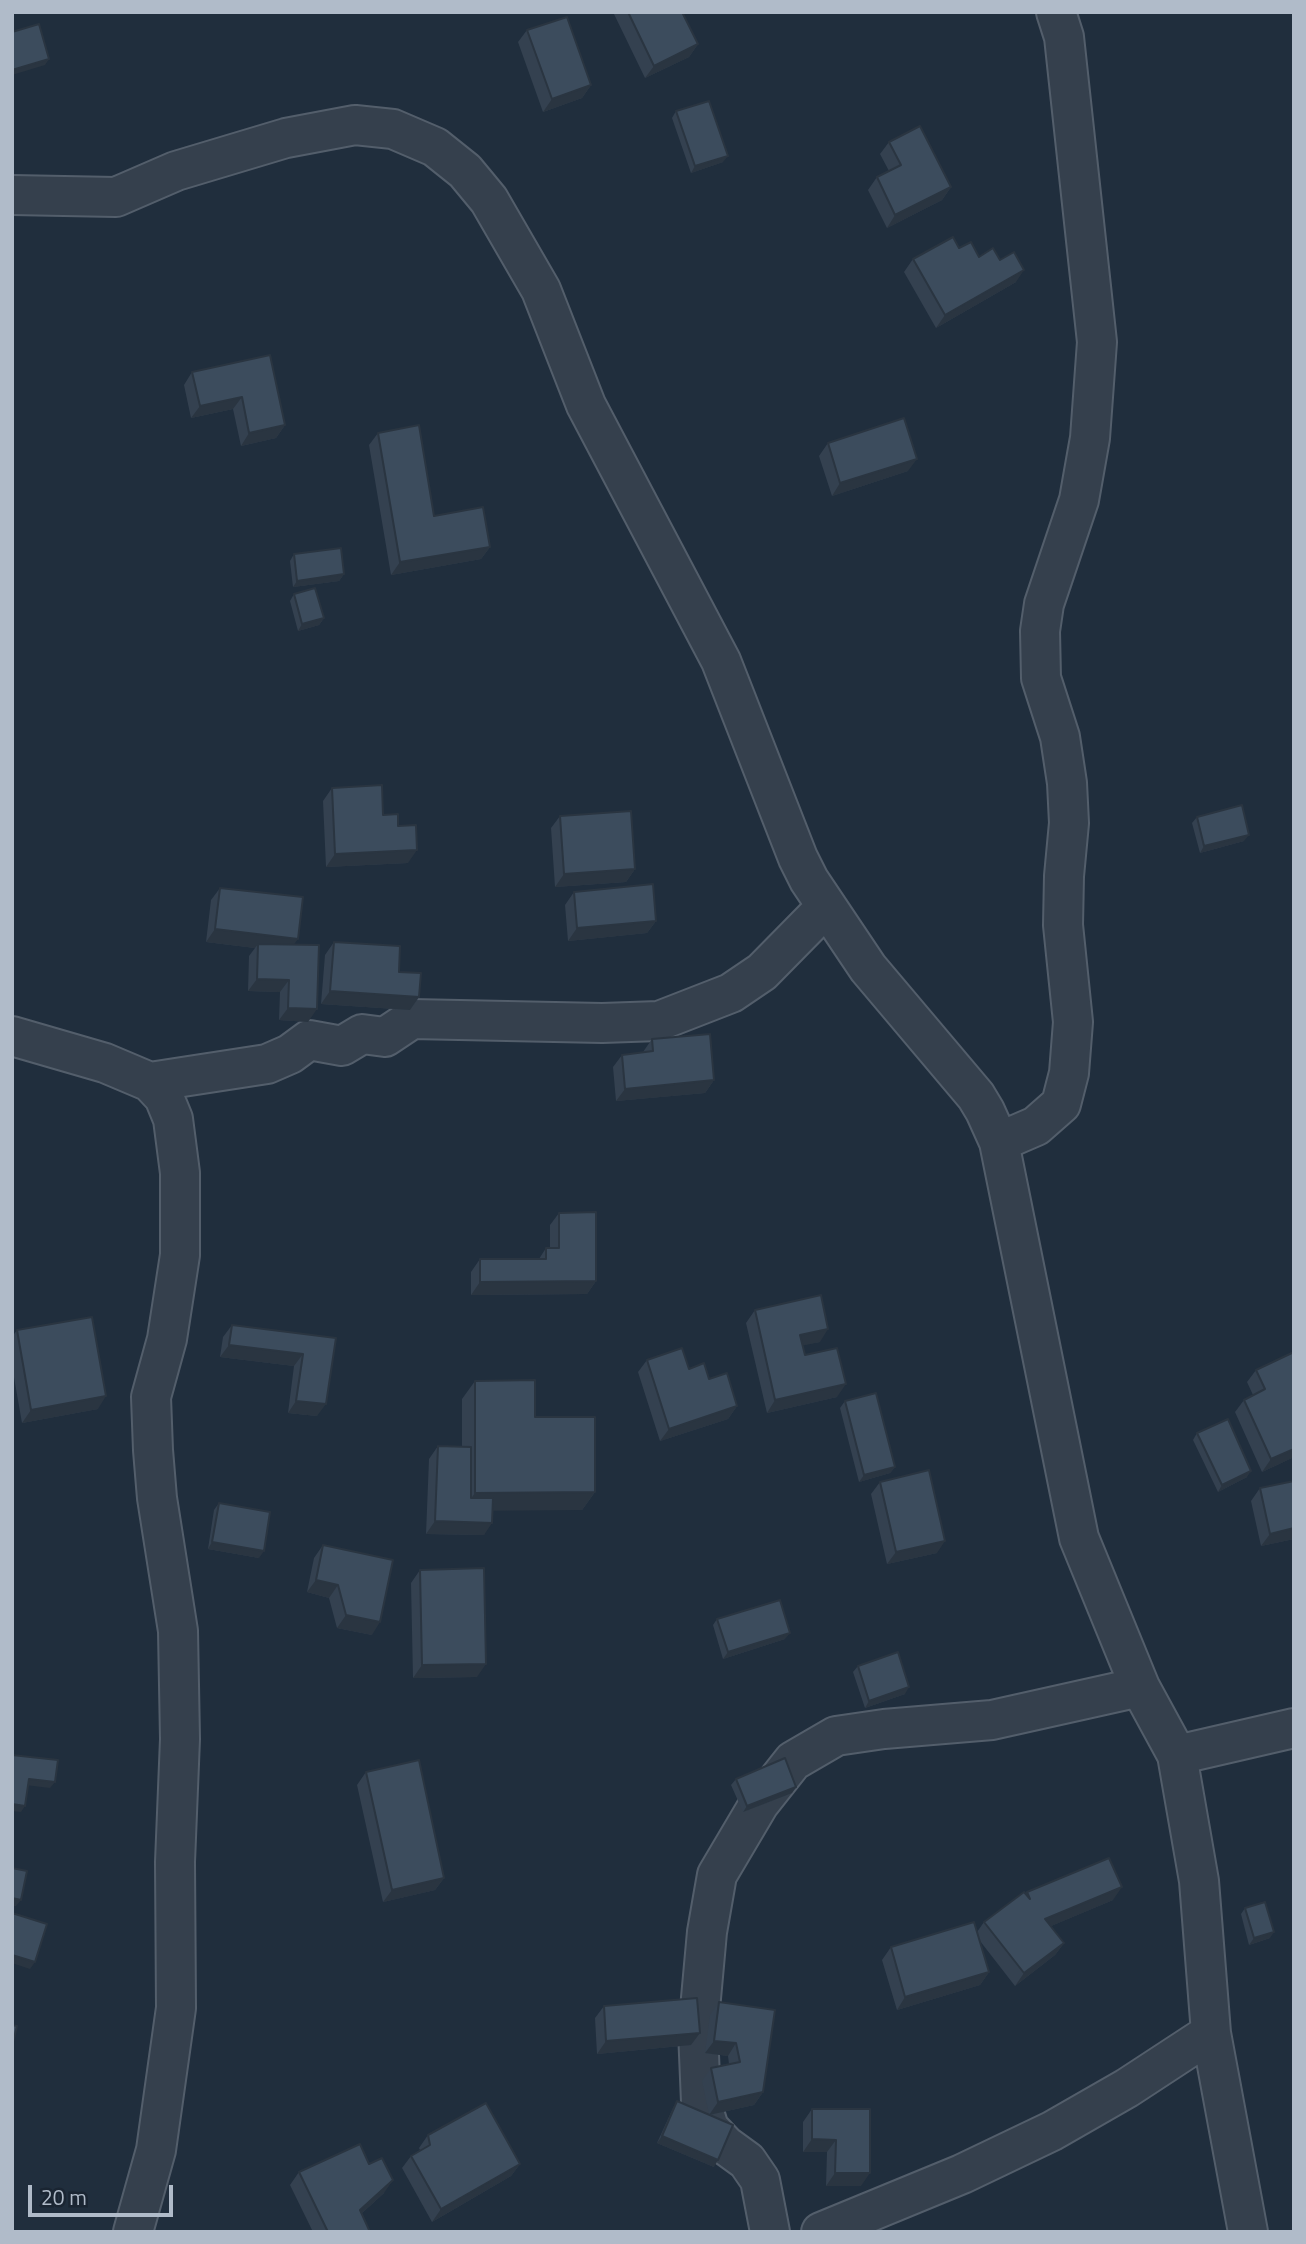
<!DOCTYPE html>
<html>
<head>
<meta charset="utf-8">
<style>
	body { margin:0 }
	#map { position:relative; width:1306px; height:2244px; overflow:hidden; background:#202e3d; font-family:"Titillium Web",sans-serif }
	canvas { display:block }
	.frame { position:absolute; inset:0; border:14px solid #b0bbc9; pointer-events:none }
	.scale { position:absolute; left:28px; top:2185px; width:145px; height:32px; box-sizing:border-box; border:4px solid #b0bbc9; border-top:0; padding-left:9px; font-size:21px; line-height:24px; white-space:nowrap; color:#b0bbc9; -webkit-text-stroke:5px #1a2532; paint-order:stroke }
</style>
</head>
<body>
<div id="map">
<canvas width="1306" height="2244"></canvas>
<div class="frame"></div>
<div class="scale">20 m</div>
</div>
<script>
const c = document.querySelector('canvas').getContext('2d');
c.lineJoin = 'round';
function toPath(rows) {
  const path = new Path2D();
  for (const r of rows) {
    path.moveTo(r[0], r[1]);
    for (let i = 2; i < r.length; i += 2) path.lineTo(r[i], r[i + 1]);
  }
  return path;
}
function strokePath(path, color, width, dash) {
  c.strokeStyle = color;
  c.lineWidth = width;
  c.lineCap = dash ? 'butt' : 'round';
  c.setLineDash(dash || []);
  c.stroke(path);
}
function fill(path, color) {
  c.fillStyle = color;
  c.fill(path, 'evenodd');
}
const minor = toPath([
	[12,195,116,197,176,171,286,138,355,125,393,129,435,147,465,171,489,200,541,290,586,405,721,661,798,858,809,880,868,968,976,1096,985,1111,999,1142,1079,1538,1140,1687,1177,1755,1199,1881,1211,2033,1248,2232],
	[12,1036,105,1063,150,1082,164,1097,173,1119,180,1173,180,1255,167,1339,151,1397,153,1450,157,1498,178,1631,180,1739,175,1862,176,2008,156,2150,133,2232],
	[150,1082,267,1064,290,1054,309,1040,342,1046,362,1034,385,1037,412,1019,602,1023,659,1021,731,993,762,972,826,907],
	[999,1142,1036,1126,1061,1104,1069,1073,1073,1022,1063,925,1064,876,1069,823,1067,783,1060,737,1041,678,1040,631,1044,604,1079,500,1090,438,1097,342,1064,37,1056,12],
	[1177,1755,1294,1728],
	[770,2232,760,2180,747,2161,725,2145,709,2128,701,2102,698,2031,707,1932,717,1875,759,1804,793,1761,836,1736,884,1729,992,1720,1140,1687],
	[821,2232,962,2174,1052,2131,1127,2088,1211,2033]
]);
strokePath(minor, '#535e6b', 42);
strokePath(minor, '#35404d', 38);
fill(toPath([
	[613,12,682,12,698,44,689,57,645,78],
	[527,30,591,85,582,98,543,112,518,42],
	[676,111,723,162,691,173,672,118],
	[889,142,951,187,942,200,887,228,868,190,877,177,889,171,880,154],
	[959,248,979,257,1016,282,936,328,904,272,913,259],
	[270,355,285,425,276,438,241,446,233,409,191,418,184,385,192,372],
	[378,433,434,516,490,547,481,559,391,575,369,445],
	[828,443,908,471,832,496,819,456],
	[294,554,344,574,339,581,293,587,290,561],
	[1294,593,1294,617,1292,617],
	[294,594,324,618,319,625,298,631,290,601],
	[332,788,383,815,398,826,408,863,326,867,323,801],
	[560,816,635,869,626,882,555,887,551,828],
	[1197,817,1244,841,1200,853,1192,823],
	[220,888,294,945,308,1022,279,1020,280,992,248,991,249,956,255,948,206,942,211,900],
	[574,892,656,921,647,933,568,941,565,905],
	[334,942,399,972,419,997,410,1010,321,1004,325,955],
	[652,1039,714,1080,705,1093,616,1101,613,1067,622,1055,643,1052],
	[559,1213,596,1281,587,1294,471,1295,471,1272,480,1259,539,1259,546,1248,550,1248,550,1225],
	[755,1310,820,1342,802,1345,805,1355,837,1397,767,1413,746,1323],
	[232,1325,336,1338,317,1416,288,1413,294,1366,220,1357,223,1337],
	[17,1330,98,1409,22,1423,12,1366,12,1337],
	[1294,1352,1294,1457,1262,1472,1235,1412,1244,1400,1253,1395,1247,1382,1256,1370],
	[647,1360,689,1369,709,1379,737,1406,728,1419,660,1441,638,1372],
	[475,1381,535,1417,595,1492,582,1510,493,1510,484,1535,426,1534,429,1459,438,1446,462,1447,462,1399],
	[845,1401,895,1467,890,1473,859,1482,840,1408],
	[1197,1433,1247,1477,1218,1492,1193,1440],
	[880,1482,937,1553,887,1564,871,1494],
	[1260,1488,1294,1539,1261,1546,1251,1501],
	[219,1503,259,1558,208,1549,214,1510],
	[323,1545,372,1635,337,1628,329,1598,307,1592,314,1558],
	[420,1570,477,1677,413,1678,411,1583],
	[717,1619,785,1639,723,1659,713,1625],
	[858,1666,905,1694,865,1708,853,1672],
	[366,1772,444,1878,435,1890,383,1902,357,1785],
	[736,1779,792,1793,743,1812,731,1785],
	[1027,1892,1113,1900,1051,1926,1064,1943,1055,1955,1015,1986,980,1941,989,1972,980,1985,897,2010,882,1960,891,1947,977,1932,984,1922],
	[1245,1908,1270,1938,1249,1945,1241,1914],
	[719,2002,763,2092,754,2105,709,2115,714,2167,657,2143,673,2108,677,2101,709,2114,702,2081,711,2068,729,2064,728,2056,705,2053,710,2015],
	[604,2006,691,2045,597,2054,595,2018],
	[812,2109,870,2109,861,2186,826,2186,827,2152,803,2152,803,2122],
	[428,2135,520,2164,511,2176,432,2222,402,2168,411,2156,420,2150,419,2148],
	[369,2164,384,2193,361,2214,370,2232,313,2232,290,2185,299,2172]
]), '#344150');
fill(toPath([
	[698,44,689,57,645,78,654,66],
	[49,59,45,65,12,75,12,70],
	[591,85,582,98,543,112,552,99],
	[728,156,723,162,691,173,695,166],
	[951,187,942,200,887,228,895,215],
	[1024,270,1016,282,936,328,945,315],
	[242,397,233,409,191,418,200,406],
	[285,425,276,438,241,446,249,433],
	[917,459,908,471,832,496,840,483],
	[490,547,481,559,391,575,400,562],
	[344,574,339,581,293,587,297,581],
	[324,618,319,625,298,631,302,624],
	[1249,835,1244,841,1200,853,1204,846],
	[417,850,408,863,326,867,335,854],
	[635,869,626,882,555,887,564,874],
	[656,921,647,933,568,941,577,928],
	[215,929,298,939,289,951,258,944,255,948,206,942],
	[257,979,289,980,280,992,248,991],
	[330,991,419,997,410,1010,321,1004],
	[288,1008,317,1009,308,1022,279,1020],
	[714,1080,705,1093,616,1101,625,1089],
	[596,1281,587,1294,471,1295,480,1282],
	[828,1329,820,1342,791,1348,800,1335],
	[229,1345,303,1354,294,1366,220,1357],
	[846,1384,837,1397,767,1413,775,1400],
	[106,1396,98,1409,22,1423,31,1410],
	[296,1401,326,1404,317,1416,288,1413],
	[737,1406,728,1419,660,1441,669,1429],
	[1294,1449,1294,1457,1262,1472,1271,1459],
	[895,1467,890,1473,859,1482,864,1475],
	[1251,1471,1247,1477,1218,1492,1222,1485],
	[595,1492,582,1510,462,1511,475,1493],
	[435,1521,492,1523,484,1535,426,1534],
	[1294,1528,1294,1539,1261,1546,1270,1534],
	[945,1541,937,1553,887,1564,896,1552],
	[212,1542,264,1551,259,1558,208,1549],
	[316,1580,338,1585,329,1598,307,1592],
	[346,1615,380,1622,372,1635,337,1628],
	[790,1633,785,1639,723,1659,728,1652],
	[486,1664,477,1677,413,1678,422,1665],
	[909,1687,905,1694,865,1708,869,1701],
	[29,1779,55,1782,50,1788,25,1785],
	[796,1787,792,1793,743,1812,747,1806],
	[12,1804,25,1806,21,1812,12,1811],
	[444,1878,435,1890,383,1902,392,1890],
	[1122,1887,1113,1900,1037,1932,1045,1919],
	[12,1898,21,1900,16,1906,12,1906],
	[1274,1932,1270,1938,1249,1945,1254,1938],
	[1064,1943,1055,1955,1015,1986,1024,1973],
	[12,1955,35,1962,30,1969,12,1963],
	[989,1972,980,1985,897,2010,905,1997],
	[700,2033,691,2045,597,2054,606,2041],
	[714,2041,736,2043,728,2056,705,2053],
	[763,2092,754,2105,709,2115,718,2102],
	[662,2136,718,2160,714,2167,657,2143],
	[812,2139,836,2140,827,2152,803,2152],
	[520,2164,511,2176,432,2222,441,2209],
	[835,2173,870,2173,861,2186,826,2186],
	[393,2180,384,2193,351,2223,360,2210]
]), '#2a3541');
const building = toPath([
	[628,12,682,12,698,44,654,66,628,12],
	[567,17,591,85,552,99,527,30,567,17],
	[39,24,49,59,12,70,12,32,39,24],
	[709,101,728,156,695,166,676,111,709,101],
	[920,126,951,187,895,215,877,177,901,165,889,142,920,126],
	[953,237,959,248,971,242,979,257,993,248,1000,260,1014,252,1024,270,945,315,913,259,953,237],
	[270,355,285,425,249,433,242,397,200,406,192,372,270,355],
	[904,418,917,459,840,483,828,443,904,418],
	[419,425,434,516,483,507,490,547,400,562,378,433,419,425],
	[341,548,344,574,297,581,294,554,341,548],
	[315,588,324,618,302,624,294,594,315,588],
	[382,785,383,815,398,814,398,826,416,825,417,850,335,854,332,788,382,785],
	[1242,805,1249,835,1204,846,1197,817,1242,805],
	[631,811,635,869,564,874,560,816,631,811],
	[653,884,656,921,577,928,574,892,653,884],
	[220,888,303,897,298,939,215,929,220,888],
	[334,942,400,946,399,972,421,973,419,997,330,991,334,942],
	[258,944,319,945,317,1009,288,1008,289,980,257,979,258,944],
	[710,1034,714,1080,625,1089,622,1055,653,1051,652,1039,710,1034],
	[596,1212,596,1281,480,1282,480,1259,546,1259,546,1248,559,1248,559,1213,596,1212],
	[821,1295,828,1329,800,1335,805,1355,837,1348,846,1384,775,1400,755,1310,821,1295],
	[92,1317,106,1396,31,1410,17,1330,92,1317],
	[232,1325,336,1338,326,1404,296,1401,303,1354,229,1345,232,1325],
	[682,1348,689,1369,704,1363,709,1379,727,1373,737,1406,669,1429,647,1360,682,1348],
	[1294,1352,1294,1449,1271,1459,1244,1400,1265,1389,1256,1370,1294,1352],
	[535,1380,535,1417,595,1417,595,1492,475,1493,475,1381,535,1380],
	[876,1393,895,1467,864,1475,845,1401,876,1393],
	[1228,1419,1251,1471,1222,1485,1197,1433,1228,1419],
	[438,1446,471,1447,471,1498,493,1498,492,1523,435,1521,438,1446],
	[929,1470,945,1541,896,1552,880,1482,929,1470],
	[1294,1481,1294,1528,1270,1534,1260,1488,1294,1481],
	[219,1503,270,1512,264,1551,212,1542,219,1503],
	[323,1545,393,1560,380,1622,346,1615,338,1585,316,1580,323,1545],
	[484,1568,486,1664,422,1665,420,1570,484,1568],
	[780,1600,790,1633,728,1652,717,1619,780,1600],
	[898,1652,909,1687,869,1701,858,1666,898,1652],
	[12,1755,58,1760,55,1782,29,1779,25,1806,12,1804,12,1755],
	[785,1758,796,1787,747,1806,736,1779,785,1758],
	[419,1760,444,1878,392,1890,366,1772,419,1760],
	[1109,1858,1122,1887,1045,1919,1064,1943,1024,1973,984,1922,1024,1892,1030,1899,1027,1892,1109,1858],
	[12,1868,27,1871,21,1900,12,1898,12,1868],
	[1265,1902,1274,1932,1254,1938,1245,1908,1265,1902],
	[12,1913,47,1924,35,1962,12,1955,12,1913],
	[974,1922,989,1972,905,1997,891,1947,974,1922],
	[697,1998,700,2033,606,2041,604,2006,697,1998],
	[719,2002,775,2010,763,2092,718,2102,711,2068,740,2062,736,2043,714,2041,719,2002],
	[12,2025,17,2026,12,2046,12,2025],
	[677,2101,733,2125,718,2160,662,2136,677,2101],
	[486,2103,520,2164,441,2209,411,2156,430,2145,428,2135,486,2103],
	[812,2109,870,2109,870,2173,835,2173,836,2140,812,2139,812,2109],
	[360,2144,369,2164,382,2158,393,2180,360,2210,370,2232,328,2232,299,2172,360,2144]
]);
fill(building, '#3c4c5d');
strokePath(building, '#2a3541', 2);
</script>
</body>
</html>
